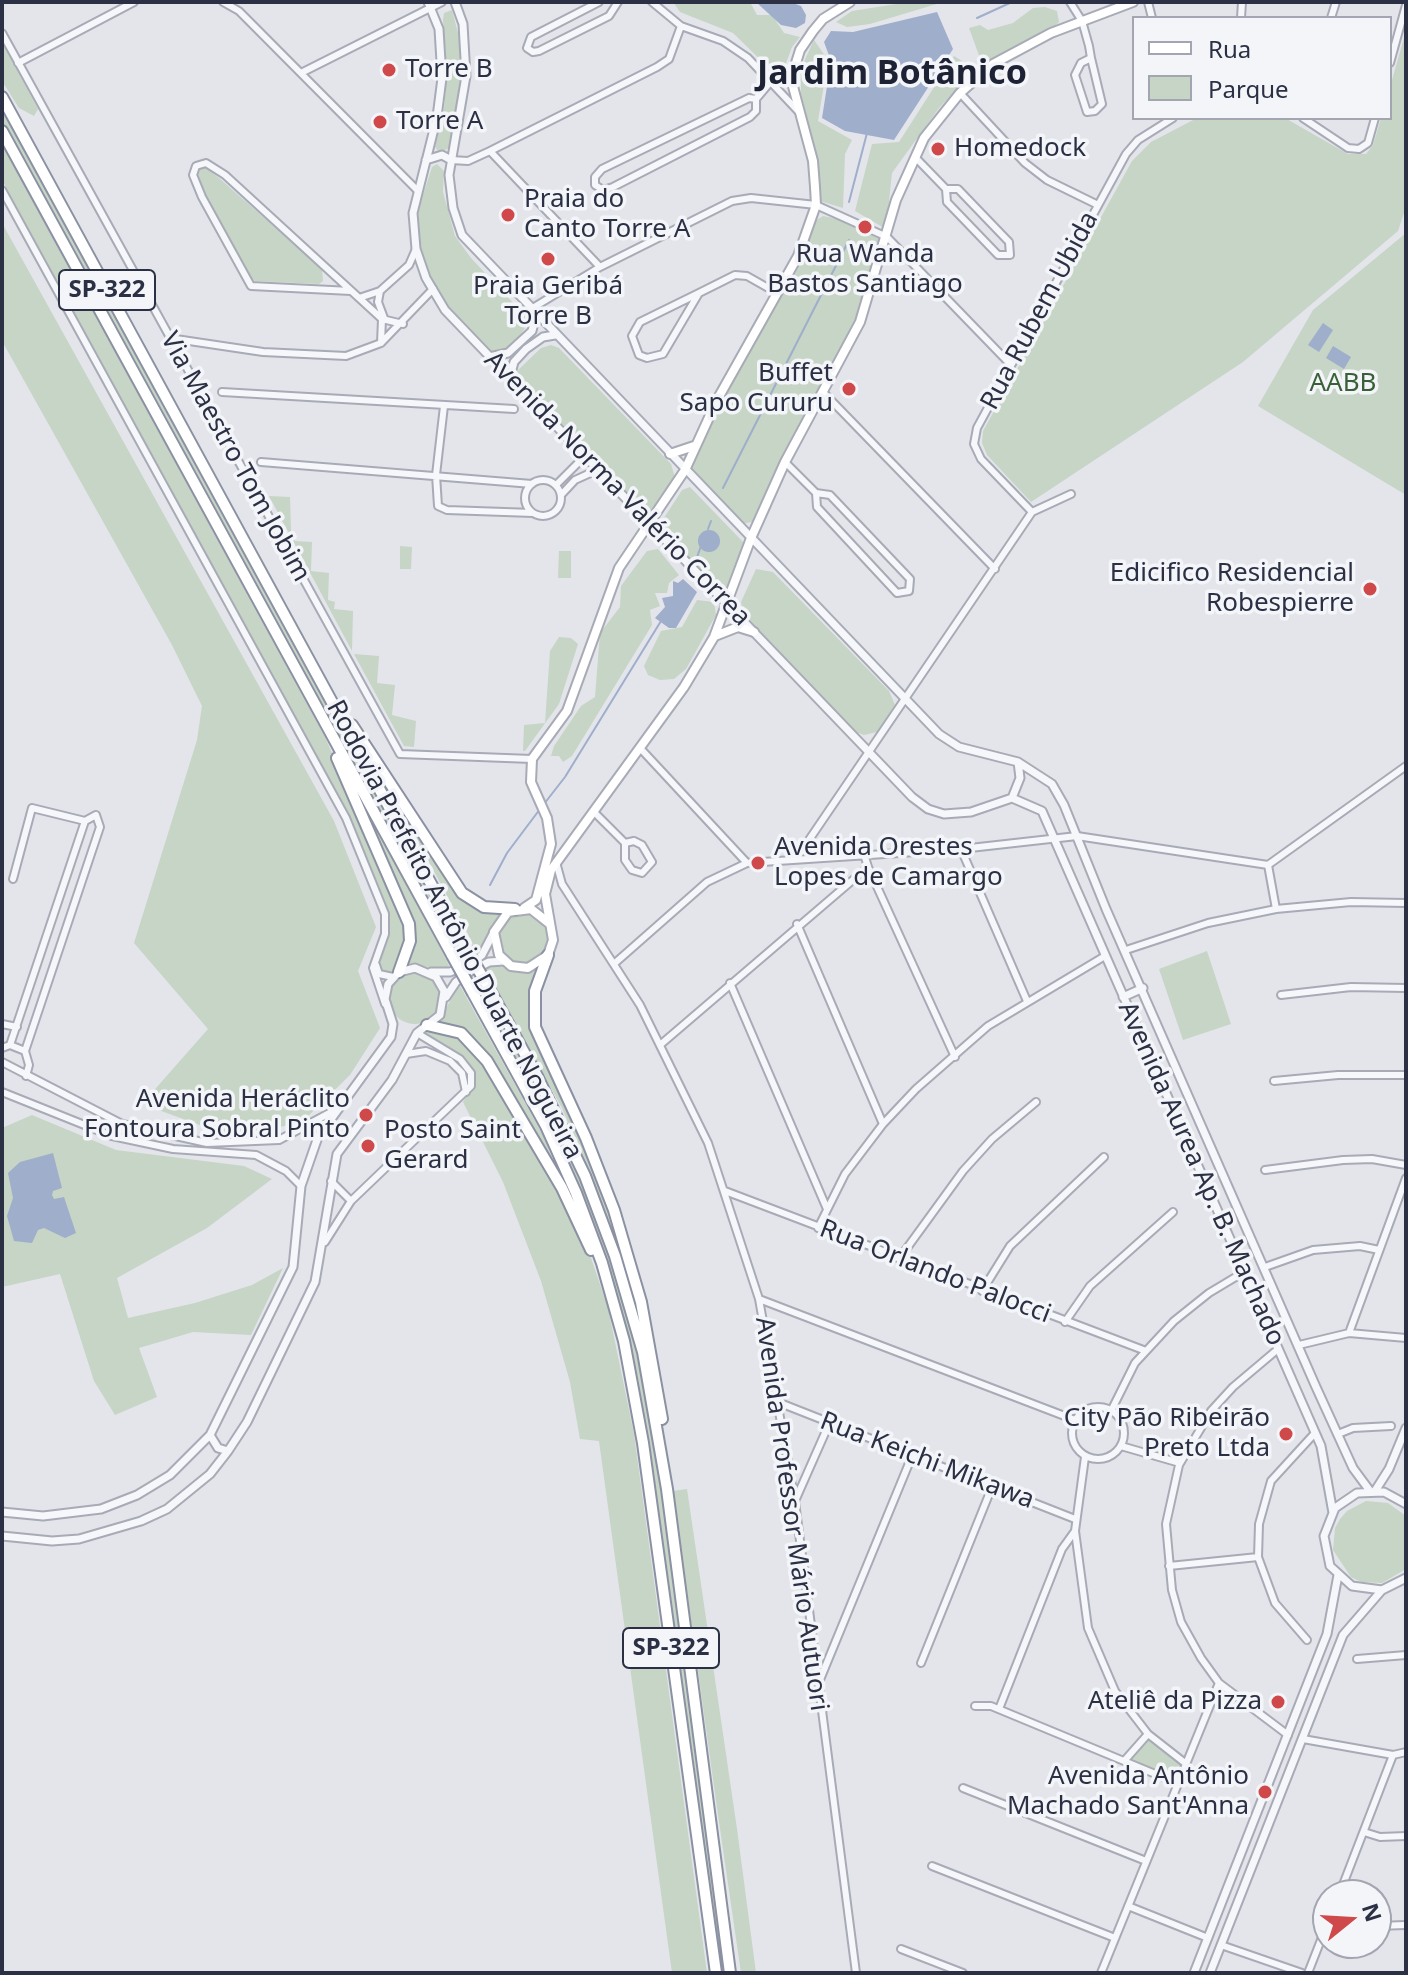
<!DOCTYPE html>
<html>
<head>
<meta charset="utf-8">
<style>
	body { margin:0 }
	#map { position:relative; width:1408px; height:1975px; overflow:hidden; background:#e3e5eb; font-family:"Noto Sans",sans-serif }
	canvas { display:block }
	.frame { position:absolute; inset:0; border:4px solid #2b3044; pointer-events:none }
	.legend { position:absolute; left:1132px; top:16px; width:260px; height:104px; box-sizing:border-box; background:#f3f5f9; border:2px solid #a3a6b1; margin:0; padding:10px 14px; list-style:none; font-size:24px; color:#2b3044 }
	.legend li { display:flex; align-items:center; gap:16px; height:40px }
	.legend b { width:40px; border:2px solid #a3a6b1 }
	.north { position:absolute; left:1312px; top:1879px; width:80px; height:80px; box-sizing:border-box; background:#f3f5f9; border:2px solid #a3a6b1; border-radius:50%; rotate:72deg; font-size:22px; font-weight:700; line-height:32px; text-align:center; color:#2b3044 }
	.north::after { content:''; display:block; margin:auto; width:28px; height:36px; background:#cf494a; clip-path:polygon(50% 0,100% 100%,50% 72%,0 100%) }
</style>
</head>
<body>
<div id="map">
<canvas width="1408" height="1975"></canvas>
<div class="frame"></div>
<ul class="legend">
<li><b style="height:10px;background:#fff"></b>Rua</li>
<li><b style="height:22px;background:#c6d5c5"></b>Parque</li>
</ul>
<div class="north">N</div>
</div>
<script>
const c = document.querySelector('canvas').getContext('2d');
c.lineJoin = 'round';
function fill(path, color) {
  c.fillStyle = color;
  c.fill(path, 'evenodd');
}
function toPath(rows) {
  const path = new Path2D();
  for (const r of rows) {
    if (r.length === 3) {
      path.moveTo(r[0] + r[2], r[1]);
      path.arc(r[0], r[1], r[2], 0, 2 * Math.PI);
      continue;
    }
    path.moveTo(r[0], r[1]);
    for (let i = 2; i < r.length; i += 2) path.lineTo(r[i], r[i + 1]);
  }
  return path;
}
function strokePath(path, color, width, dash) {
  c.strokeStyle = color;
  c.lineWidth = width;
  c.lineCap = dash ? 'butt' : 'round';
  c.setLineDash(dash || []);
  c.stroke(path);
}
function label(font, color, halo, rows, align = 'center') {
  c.font = font + ' "Noto Sans",sans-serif';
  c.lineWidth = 7;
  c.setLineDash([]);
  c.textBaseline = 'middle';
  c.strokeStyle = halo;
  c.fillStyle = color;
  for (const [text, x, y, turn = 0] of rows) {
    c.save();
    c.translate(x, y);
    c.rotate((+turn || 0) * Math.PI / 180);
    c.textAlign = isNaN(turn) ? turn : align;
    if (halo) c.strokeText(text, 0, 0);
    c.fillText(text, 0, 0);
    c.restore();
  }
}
fill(toPath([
	[673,2,750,2,757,15,772,15,784,33,800,37,792,47,780,79,733,33,680,12],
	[909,2,940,3,870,24,847,27,836,22,852,11],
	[1045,7,1057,11,1059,22,1052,29,987,61,980,58,969,28,980,25,988,30,1013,23,1033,8],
	[452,10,460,41,460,89,450,148,439,152,435,147,444,109,447,71,443,20,444,13],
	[1406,31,1406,207,1398,231,1243,362,1031,502,987,455,982,443,983,431,1132,161,1151,142,1197,118,1285,118,1348,154,1366,154,1373,145,1381,118,1390,118,1390,87],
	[814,40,828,60,818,121,852,140,845,154,843,208,820,201,817,159,801,93,801,68],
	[2,43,38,109,34,116,19,108,2,81],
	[954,56,975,69,939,108,892,173,886,229,855,211,872,144,899,142],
	[2,111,462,953,457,955,2,125],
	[2,145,325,737,406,924,408,936,398,966,390,975,381,971,378,963,389,935,389,917,351,818,2,180],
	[437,164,444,171,443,192,455,236,471,258,530,321,518,338,496,356,448,306,426,270,421,252,417,214,432,167],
	[199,168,206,168,219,178,322,269,323,281,319,284,255,281,248,276,197,180],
	[823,216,838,219,881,240,875,268,850,333,795,434,755,521,743,524,691,467,720,401,803,260,815,221],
	[2,223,334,821,376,927,358,971,380,1028,350,1075,301,1123,230,1136,142,1104,208,1029,134,943,197,740,202,706,172,645,2,341],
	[1406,233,1406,495,1258,406,1313,310],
	[551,345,559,348,671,464,675,478,654,511,643,509,521,383,517,371,541,348],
	[690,487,745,544,727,595,662,531,662,521,682,490],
	[269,496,290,497,291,531,295,541,312,542,311,571,329,573,328,600,335,602,334,609,353,611,352,651],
	[400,546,412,547,411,569,400,569],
	[658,549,679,575,669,583,667,593,655,593,660,606,650,610,652,625,572,756,563,762,559,756,551,756,554,746,581,706,595,697,600,633,620,607,621,586,647,551],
	[559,551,571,551,571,578,558,578],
	[756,569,773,572,889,691,895,705,877,732,864,735,856,732,743,613,741,602],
	[697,600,714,602,716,615,686,669,674,679,660,680,648,675,644,666,661,631,682,627],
	[559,637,571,638,578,644,559,704,525,751,523,751,524,725,545,723,550,651],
	[354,654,379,656,377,683,395,685,392,715,416,721,414,747,404,746],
	[390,789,462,898,478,909,502,913,480,951,475,948],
	[368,813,447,961,450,969,407,965,414,943],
	[524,938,26],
	[1207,951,1231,1024,1183,1040,1159,969],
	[496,965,520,971,540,967,532,991,532,1030,584,1140,616,1223,623,1256,562,1108,485,969],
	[415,998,26],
	[459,984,543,1135,560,1177,485,1052,464,1031,439,1022],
	[482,988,567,1148,610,1255,631,1325,652,1428,727,1973,720,1973,646,1429,625,1327,578,1186,476,991],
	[428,1030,454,1034,476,1053,526,1129,587,1246,608,1308,634,1434,707,1973,672,1973,599,1441,580,1439,570,1382,541,1281,503,1182,463,1102,475,1082,473,1071,460,1055,424,1036],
	[32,1115,116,1150,244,1166,272,1179,207,1228,117,1278,128,1318,195,1303,252,1285,283,1268,251,1335,193,1332,139,1348,157,1397,115,1415,94,1381,60,1274,2,1287,2,1128],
	[687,1489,737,1829,756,1973,741,1973,717,1808,673,1491],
	[1366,1501,1388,1503,1406,1516,1406,1569,1382,1583,1361,1582,1351,1577,1333,1550,1335,1528,1340,1519,1347,1511],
	[1148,1736,1184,1763,1177,1783,1126,1760]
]), '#c6d5c5');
fill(toPath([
	[756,2,790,2,801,6,806,15,805,23,796,28,781,25],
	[937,12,953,49,894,140,845,131,822,118,831,61,824,42,831,31,853,32],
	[1323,323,1333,330,1319,352,1308,345],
	[1333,346,1351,357,1344,369,1326,358],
	[709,541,11],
	[683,579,697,592,676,628,669,628,655,618,665,607,662,598,673,596,673,581,678,583],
	[53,1153,62,1188,53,1191,52,1195,54,1199,64,1197,76,1233,65,1238,44,1228,38,1230,32,1243,14,1241,7,1216,13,1198,8,1173,20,1162]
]), '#9faecb');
strokePath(toPath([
	[977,18,1012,2],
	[849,202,867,133],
	[723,488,849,240],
	[708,529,711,521],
	[696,560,701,546],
	[544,804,565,777,661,621],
	[490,885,507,853,540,809]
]), '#9faecb', 2);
const minor = toPath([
	[223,2,239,11,417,190],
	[599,2,531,37,527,48,533,52,539,51,609,16,618,2],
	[652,2,681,26,723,41,748,58,798,111],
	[1070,2,1082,21,1089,46,1091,58,1102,104,1095,111,1087,112,1075,75,1081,63,1091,58],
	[1148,2,1152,18],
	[1241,18,1242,2],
	[1331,18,1336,2],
	[2,33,400,754,532,759],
	[18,63,134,2],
	[1390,63,1406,5],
	[301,73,442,2],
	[960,93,1025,163,1047,180,1096,204],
	[749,98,756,99,756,111,750,117,613,187,603,190,595,185,595,177,602,169,749,98],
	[756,99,772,80],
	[1303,118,1348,148,1359,149,1368,143,1375,118],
	[490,151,600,267],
	[915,157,946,189,947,202,998,255,1010,255,1009,242,958,189,946,189],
	[451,160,468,161,490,151,657,67,669,59,681,26],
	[2,190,346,818,385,914,385,934,373,968,385,1004],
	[351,291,251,286,202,197,193,175,196,166,206,163,225,175,382,319,403,324],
	[380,291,378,302,384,318],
	[699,293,663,354,647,358,639,355,632,336,640,322,699,293,735,275,747,276,777,293],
	[359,298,380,291,409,265,416,249],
	[531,309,600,267,732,201,751,198,816,205,887,237,1010,364],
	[169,338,263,352,346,356,381,343,433,289],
	[381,343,382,319],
	[222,392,514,409],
	[824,393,995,569],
	[444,406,436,475,438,506,447,510,533,513],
	[261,462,532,484],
	[785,462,816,493,817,507,897,593,909,591,910,579,830,495,816,493],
	[543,498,18],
	[556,485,578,463,581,454],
	[561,495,575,480,597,470],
	[1032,512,981,459,974,444,977,428,1126,154,1138,140,1173,118],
	[640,748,747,863],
	[594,812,625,843],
	[634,841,642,845,652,862,642,873,632,870,625,860,625,843,634,841],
	[961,849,1027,1001],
	[796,859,1032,512,1071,494],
	[556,862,562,884,640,1005,708,1143,759,1299,795,1502,856,1973],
	[1268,865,1276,909],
	[868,867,955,1057],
	[13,879,32,808,85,821],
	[797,924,883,1124],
	[1126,950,1208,923,1276,909,1351,902,1406,903],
	[615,963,707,882,747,863,961,849,1077,836,1268,865,1406,766],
	[376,965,379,974,393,977],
	[730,983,827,1209],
	[1281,995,1351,987,1406,988],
	[2,1024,17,1027],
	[10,1045,85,821,96,815,100,827,25,1051],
	[660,1045,868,867,864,854],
	[2,1048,10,1045,25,1051,29,1065,26,1076],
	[406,1054,426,1051,450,1061,462,1073,466,1092],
	[2,1062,122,1124,207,1143,279,1140,337,1109],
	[1274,1081,1338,1075,1406,1075],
	[2,1092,112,1136,173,1149,256,1155,286,1171,301,1186],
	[1265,1170,1343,1160,1372,1159,1406,1165],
	[331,1181,351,1201],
	[725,1191,1146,1351],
	[818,1228,845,1174,883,1124,916,1089,988,1026,1105,956],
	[325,1242,351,1201,471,1086,471,1073,460,1059,417,1033],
	[899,1259,963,1171,992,1139,1036,1102],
	[1265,1267,1313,1250,1360,1246,1379,1250],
	[982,1291,1010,1246,1104,1157],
	[759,1299,1075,1420],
	[1065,1322,1090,1286,1173,1212],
	[1349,1333,1406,1178],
	[1299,1345,1349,1333,1406,1338],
	[1278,1349,1233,1387,1211,1411,1179,1465,1166,1524,1172,1590,1181,1622,1201,1658,1219,1683,1288,1735],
	[780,1403,1075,1519],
	[1098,1433,26],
	[1111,1411,1135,1363,1174,1321,1209,1293,1244,1272],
	[1338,1434,1353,1428,1391,1426],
	[1121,1446,1180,1463],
	[1085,1457,1075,1531,1088,1628,1115,1691,1148,1734,1185,1763],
	[795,1501,829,1424],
	[1169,1566,1258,1557],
	[1307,1640,1275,1603,1258,1557,1259,1524,1271,1481,1315,1433],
	[1357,1659,1406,1655],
	[921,1663,992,1487],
	[819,1682,912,1456],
	[975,1706,991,1706,1177,1783],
	[999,1709,1062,1549,1075,1531],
	[1303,1739,1393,1755,1406,1752],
	[1125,1760,1148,1734],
	[963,1788,1146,1861],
	[1364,1832,1380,1837,1406,1836],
	[932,1866,1115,1938],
	[1339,1895,1393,1755],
	[1128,1906,1208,1938],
	[1376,1926,1406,1925],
	[1221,1945,1302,1973],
	[901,1949,963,1973],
	[1101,1973,1219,1683],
	[1308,1973,1328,1922]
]);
const tertiary = toPath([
	[428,2,439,29,442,78,437,117,413,213,416,249,426,278,445,310,912,797,928,809,944,814,971,812,1012,798,1042,811,1321,1446,1333,1513],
	[455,2,463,24,466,76,449,175,453,208,462,235,939,734,959,747,1018,762,1052,784,1064,805,1106,909,1316,1387,1353,1468,1370,1491],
	[426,160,442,155,451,160],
	[489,357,508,353,532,331,536,315],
	[510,377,514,362,526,349,543,337,555,335],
	[1012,798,1020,778,1018,762],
	[431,972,450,972,470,964,482,955,494,932],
	[446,997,456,982,471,971,489,962,504,961],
	[1123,997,1143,988],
	[210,1435,218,1448,228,1451],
	[1375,1491,1389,1469,1406,1428],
	[1406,1504,1384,1492,1357,1493,1335,1508,1324,1536,1330,1566,1352,1586,1382,1590,1406,1578],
	[2,1512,43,1516,101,1509,137,1495,170,1475,210,1435,293,1267,301,1186,318,1137,391,1037,393,1024,385,999,388,984,399,972,415,968,436,977,444,991,440,1015,417,1033,392,1080,337,1154,315,1282,247,1422,228,1451,210,1474,167,1509,141,1521,79,1539,52,1541,2,1536],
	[1194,1973,1327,1634,1338,1575],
	[1210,1973,1343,1635,1382,1590]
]);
const secondary = toPath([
	[670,454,694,446],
	[715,636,738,627,754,632],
	[524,908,536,900,551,844,547,818,531,782,532,759,567,711,619,568,685,470,717,400,798,256,816,205,815,187,813,161,791,79,800,50,813,31,823,19,850,2],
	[550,924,531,909,508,912,494,932,499,955,511,966,528,968,548,955,553,940,545,894,551,870,684,687,714,637,751,538,785,462,860,322,896,200,924,138,960,93,993,64,1051,33,1133,2]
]);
const motorway = toPath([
	[2,97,466,948],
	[2,131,452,955],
	[352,725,462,893,484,907,515,909],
	[337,758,409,924,410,941,399,972],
	[548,955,535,991,535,1027,586,1138,614,1210,641,1302,662,1419],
	[487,985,537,1076,585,1176,615,1256,643,1352,667,1489,730,1973],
	[473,993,546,1126,576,1193,602,1263,624,1341,643,1443,716,1973],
	[427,1025,461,1033,487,1061,562,1188,591,1250]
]);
strokePath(minor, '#a8abb6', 10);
strokePath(tertiary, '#a8abb6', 11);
strokePath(secondary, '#a8abb6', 12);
strokePath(motorway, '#8b91a2', 14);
strokePath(minor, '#f6f7fa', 6);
strokePath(tertiary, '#f6f7fa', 7);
strokePath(secondary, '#fff', 8);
strokePath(motorway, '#fff', 10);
const motorwayBridge = toPath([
	[466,948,487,985],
	[452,955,473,993]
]);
strokePath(motorwayBridge, '#8b91a2', 14, []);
strokePath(motorwayBridge, '#fff', 10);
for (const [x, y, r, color] of [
	[389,70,8,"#cf494a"],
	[380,122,8,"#cf494a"],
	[938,149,8,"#cf494a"],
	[508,215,8,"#cf494a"],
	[865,227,8,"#cf494a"],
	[548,259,8,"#cf494a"],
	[849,389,8,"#cf494a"],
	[1370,589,8,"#cf494a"],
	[758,863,8,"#cf494a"],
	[366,1115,8,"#cf494a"],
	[368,1146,8,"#cf494a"],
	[1286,1434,8,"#cf494a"],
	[1278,1702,8,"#cf494a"],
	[1265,1792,8,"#cf494a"]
]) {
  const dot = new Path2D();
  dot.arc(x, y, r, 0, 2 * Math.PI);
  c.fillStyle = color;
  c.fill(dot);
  strokePath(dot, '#f3f5f9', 3);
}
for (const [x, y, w] of [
	[107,290,96],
	[671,1648,96]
]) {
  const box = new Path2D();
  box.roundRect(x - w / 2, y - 20, w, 40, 6);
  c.fillStyle = '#f3f5f9';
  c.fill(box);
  strokePath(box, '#2b3044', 2);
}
label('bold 24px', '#2b3044', null, [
	["SP-322",107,290],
	["SP-322",671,1648]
]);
label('26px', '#2b3044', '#f3f5f9', [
	["Torre B",405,70],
	["Torre A",396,122],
	["Homedock",954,149],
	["Praia do",524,200],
	["Canto Torre A",524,230],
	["Rua Wanda",865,255,"center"],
	["Bastos Santiago",865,285,"center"],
	["Praia Geribá",548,287,"center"],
	["Torre B",548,317,"center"],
	["Buffet",833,374,"right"],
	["Sapo Cururu",833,404,"right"],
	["Edicifico Residencial",1354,574,"right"],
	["Robespierre",1354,604,"right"],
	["Avenida Orestes",774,848],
	["Lopes de Camargo",774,878],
	["Avenida Heráclito",350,1100,"right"],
	["Fontoura Sobral Pinto",350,1130,"right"],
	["Posto Saint",384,1131],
	["Gerard",384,1161],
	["City Pão Ribeirão",1270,1419,"right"],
	["Preto Ltda",1270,1449,"right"],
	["Ateliê da Pizza",1262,1702,"right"],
	["Avenida Antônio",1249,1777,"right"],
	["Machado Sant'Anna",1249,1807,"right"]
], 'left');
label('26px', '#2b3044', '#f3f5f9', [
	["Rua Rubem Ubida",1040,311,-62],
	["Via Maestro Tom Jobim",235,457,61],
	["Avenida Norma Valério Correa",617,489,46],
	["Rodovia Prefeito Antônio Duarte Nogueira",454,930,62],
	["Avenida Aurea Ap. B. Machado",1201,1174,66],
	["Rua Orlando Palocci",935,1272,21],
	["Rua Keichi Mikawa",927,1461,21],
	["Avenida Professor Mário Autuori",791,1514,82]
]);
label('26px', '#3a6038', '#f3f5f9', [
	["AABB",1343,384]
]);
label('bold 34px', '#1d2235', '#f3f5f9', [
	["Jardim Botânico",892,74]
]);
</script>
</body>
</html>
